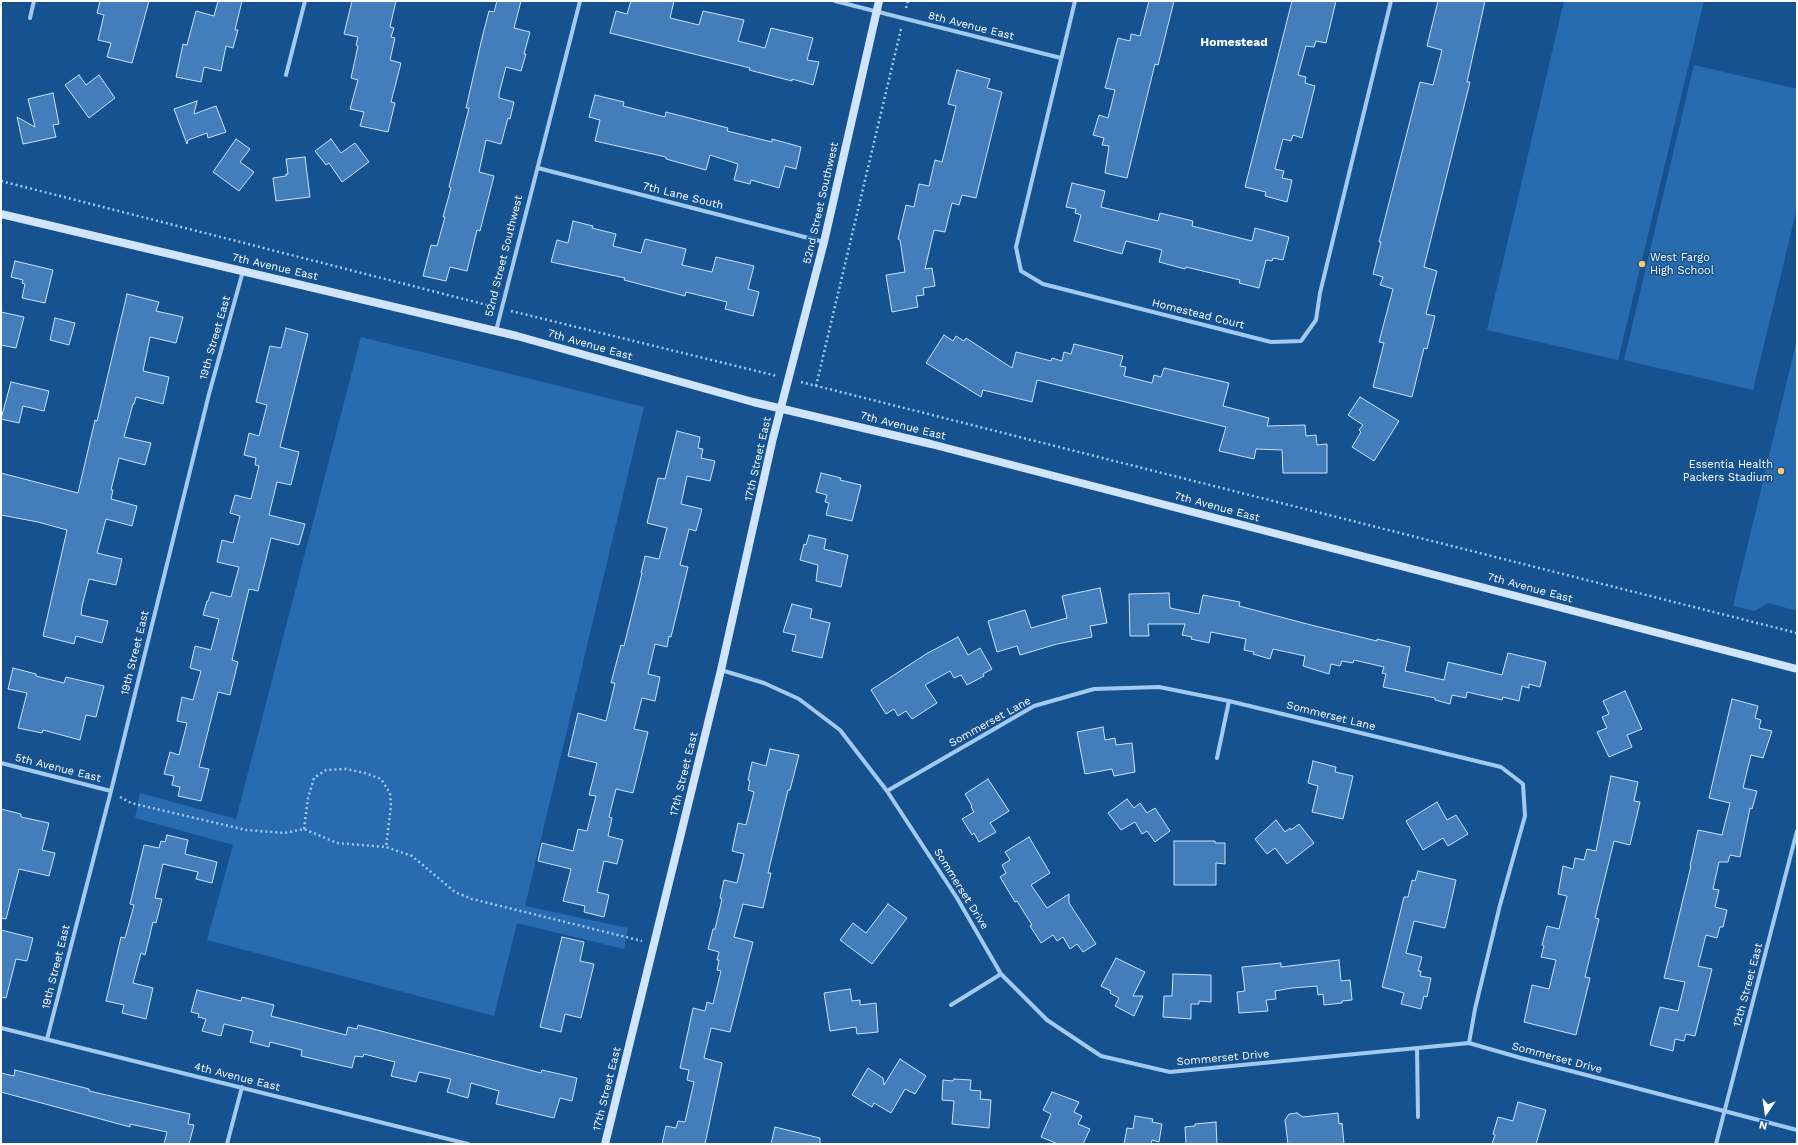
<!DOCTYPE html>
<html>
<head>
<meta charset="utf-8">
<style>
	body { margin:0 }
	#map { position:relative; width:1798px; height:1145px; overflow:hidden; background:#165290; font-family:"Work Sans",sans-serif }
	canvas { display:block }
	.frame { position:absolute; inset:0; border:2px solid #fff; pointer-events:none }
	.north { position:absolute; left:1746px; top:1093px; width:40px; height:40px; -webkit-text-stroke:3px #165290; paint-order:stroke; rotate:193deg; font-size:11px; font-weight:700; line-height:16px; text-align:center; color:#fff }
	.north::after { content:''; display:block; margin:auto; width:14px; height:18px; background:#fff; clip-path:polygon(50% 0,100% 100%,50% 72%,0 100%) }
</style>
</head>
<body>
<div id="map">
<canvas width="1798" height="1145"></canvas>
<div class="frame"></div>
<div class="north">N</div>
</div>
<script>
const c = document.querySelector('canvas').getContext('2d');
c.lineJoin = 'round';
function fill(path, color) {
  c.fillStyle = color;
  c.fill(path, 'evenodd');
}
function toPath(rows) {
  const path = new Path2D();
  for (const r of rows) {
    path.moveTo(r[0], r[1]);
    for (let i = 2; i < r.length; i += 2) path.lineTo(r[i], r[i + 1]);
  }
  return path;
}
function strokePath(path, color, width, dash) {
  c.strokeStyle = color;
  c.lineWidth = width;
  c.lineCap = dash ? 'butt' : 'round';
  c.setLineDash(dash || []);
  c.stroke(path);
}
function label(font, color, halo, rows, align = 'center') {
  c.font = font + ' "Work Sans",sans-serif';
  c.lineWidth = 3;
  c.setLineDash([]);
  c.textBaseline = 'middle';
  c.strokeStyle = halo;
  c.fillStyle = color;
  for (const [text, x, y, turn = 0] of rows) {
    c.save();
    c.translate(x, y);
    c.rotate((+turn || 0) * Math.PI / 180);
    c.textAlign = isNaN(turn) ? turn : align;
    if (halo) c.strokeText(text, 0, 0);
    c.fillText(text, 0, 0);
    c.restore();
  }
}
fill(toPath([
	[1564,1,1704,1,1618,360,1487,330],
	[1694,65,1797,89,1797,208,1753,390,1624,360],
	[361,337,644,407,525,906,628,928,624,949,517,923,494,1016,207,940,233,845,135,818,140,793,236,819],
	[1797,339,1797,611,1769,603,1754,611,1733,606]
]), '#286caf');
const building = toPath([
	[100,1,149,1,132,63,107,57,111,43,98,40,104,15,97,13,100,1],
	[218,1,242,1,235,30,238,30,233,48,226,46,221,71,204,67,201,82,176,77,183,44,187,45,196,11,214,16,218,1],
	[352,1,396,1,390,27,394,28,391,37,395,38,390,60,401,63,391,102,395,103,388,132,360,126,364,112,350,109,358,80,351,78,358,46,356,45,358,37,344,34,352,1],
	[497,1,521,1,514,28,530,32,524,54,526,54,521,71,506,67,499,94,499,98,514,102,510,119,508,118,501,144,486,140,479,172,494,176,480,231,477,230,467,271,450,267,446,281,423,276,431,245,437,246,445,217,443,217,451,188,449,187,469,108,466,108,482,38,489,11,494,12,497,1],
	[631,1,674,1,670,18,699,25,703,11,744,20,738,41,765,48,771,28,813,38,807,60,819,62,813,85,792,79,792,81,749,70,750,68,610,33,616,11,627,14,631,1],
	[1149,1,1174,1,1158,65,1155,64,1127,178,1105,173,1109,146,1102,145,1104,138,1093,135,1099,115,1108,118,1115,90,1105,88,1118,38,1130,41,1131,34,1140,36,1149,1],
	[1292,1,1336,1,1326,43,1316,41,1314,47,1306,46,1298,75,1306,77,1305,83,1315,86,1302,138,1293,135,1291,141,1283,139,1275,169,1284,171,1282,178,1292,180,1287,202,1265,196,1266,192,1245,187,1292,1],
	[1438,1,1485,1,1467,82,1470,82,1424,267,1437,271,1426,314,1435,316,1427,349,1424,348,1412,397,1373,387,1384,343,1379,342,1393,289,1380,285,1383,277,1373,274,1381,242,1379,242,1420,82,1433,85,1442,50,1427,46,1438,1],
	[957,70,990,79,987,88,1002,92,976,198,962,195,959,205,952,203,945,232,934,230,925,269,932,268,935,286,923,288,924,295,916,296,918,307,892,312,886,275,905,272,900,240,898,239,906,205,914,207,919,184,929,186,935,160,942,162,956,106,948,104,957,70],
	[79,75,86,85,99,75,115,98,89,118,65,85,79,75],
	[53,93,59,124,53,125,56,137,23,144,17,117,35,127,28,99,53,93],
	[595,95,624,102,623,106,665,117,666,112,728,128,727,131,772,142,772,139,801,147,796,169,785,166,779,188,751,180,750,184,734,180,738,164,710,155,706,170,666,159,666,157,595,141,600,120,589,117,595,95],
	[197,101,194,114,216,106,226,132,208,138,207,133,188,140,187,144,174,109,197,101],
	[236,139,250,149,240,162,254,172,239,191,213,172,236,139],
	[331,139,341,153,355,143,369,162,342,182,329,163,326,165,315,151,331,139],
	[305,157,310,197,276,201,273,178,286,176,286,174,288,174,286,159,305,157],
	[1072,183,1105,191,1101,207,1158,221,1160,213,1193,221,1192,226,1252,241,1255,228,1289,237,1283,260,1273,258,1272,261,1266,260,1259,288,1239,283,1240,280,1186,267,1185,269,1159,262,1162,250,1126,241,1122,254,1074,241,1081,215,1075,213,1076,209,1066,207,1072,183],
	[573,221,593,226,592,228,616,234,613,246,641,253,645,239,686,249,682,265,712,272,716,257,754,266,748,289,759,292,753,316,725,309,727,302,686,292,685,296,624,280,625,278,551,262,557,240,568,243,573,221],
	[15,261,53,270,45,303,22,298,25,284,22,283,23,280,11,277,15,261],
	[127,294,159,302,156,311,183,317,176,343,150,337,143,371,169,377,163,404,136,397,134,404,133,404,124,437,151,443,145,465,119,458,111,490,113,490,111,499,137,506,132,526,106,519,97,553,122,559,116,585,89,579,82,606,81,615,108,621,102,643,76,636,74,644,43,636,67,530,38,522,1,515,1,473,78,493,95,420,97,421,127,294],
	[1,312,24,317,16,348,1,345,1,312],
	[55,318,75,323,69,345,50,340,55,318],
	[286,328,308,334,280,447,299,452,291,485,277,482,269,515,305,524,299,545,271,538,258,591,249,589,232,660,238,662,230,695,218,692,199,767,209,769,201,801,178,796,180,787,172,785,174,776,164,774,170,752,179,755,187,723,177,721,182,697,193,700,201,671,190,668,195,646,211,650,219,619,203,615,207,601,208,601,211,592,231,597,239,567,217,562,222,540,233,543,240,516,230,513,235,495,251,499,259,466,255,465,256,458,244,455,249,433,259,436,267,405,256,402,270,346,281,348,286,328],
	[944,335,953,341,956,336,964,341,966,338,1012,368,1016,352,1051,361,1052,358,1062,361,1064,352,1071,354,1074,344,1123,356,1120,366,1126,367,1124,376,1152,383,1154,375,1161,377,1164,368,1229,383,1223,406,1269,418,1267,426,1305,425,1306,436,1316,435,1317,445,1327,444,1327,473,1283,473,1282,450,1256,449,1254,459,1219,451,1226,427,1037,380,1032,402,983,390,981,397,926,363,944,335],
	[11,382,49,391,44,411,23,406,19,423,1,419,11,382],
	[1360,397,1399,421,1374,461,1352,447,1361,432,1359,430,1363,425,1348,415,1360,397],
	[677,431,700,437,698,448,703,449,701,458,715,461,710,481,687,476,681,504,702,509,696,531,689,529,680,565,688,567,671,637,669,636,667,647,655,644,648,674,660,677,655,701,642,698,634,729,648,732,633,793,616,789,609,817,612,818,608,836,623,840,617,864,604,861,597,892,609,895,604,917,584,912,585,906,563,901,571,869,538,861,542,843,573,851,578,829,587,831,596,796,589,795,597,763,568,756,578,713,606,721,615,683,611,683,621,645,624,646,642,573,641,573,645,556,659,559,667,528,647,523,658,478,665,479,677,431],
	[821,473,841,478,840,480,861,485,852,521,826,515,829,503,825,502,827,495,816,492,821,473],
	[809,535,826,539,824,549,848,555,841,587,816,581,818,565,800,560,804,544,806,545,809,535],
	[1100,588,1107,623,1090,626,1092,637,1057,644,1020,655,1017,646,997,652,988,621,1025,610,1031,628,1067,618,1062,596,1100,588],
	[1169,593,1170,608,1199,614,1203,595,1240,602,1239,606,1311,625,1377,641,1377,639,1410,647,1405,671,1444,680,1448,662,1502,675,1508,653,1546,662,1540,687,1529,684,1529,688,1522,686,1519,701,1503,697,1502,700,1467,692,1466,698,1452,695,1450,704,1435,700,1435,698,1383,687,1386,674,1382,673,1384,667,1354,660,1353,663,1342,661,1340,666,1331,664,1329,674,1303,666,1305,656,1273,649,1270,659,1253,654,1254,652,1244,650,1246,639,1211,632,1209,643,1191,639,1192,637,1182,635,1185,624,1148,624,1149,636,1130,636,1129,594,1169,593],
	[792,604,812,609,810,618,830,623,822,658,792,651,796,635,783,632,792,604],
	[958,637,968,655,980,648,992,669,983,674,984,676,967,685,961,675,954,678,950,671,925,685,937,703,912,719,906,711,898,716,894,709,886,714,871,690,926,654,958,637],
	[13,668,36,674,36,676,64,683,66,677,104,686,96,717,86,715,80,740,43,730,42,733,18,728,27,693,8,689,13,668],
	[1625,691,1642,729,1627,735,1632,747,1609,757,1597,732,1607,728,1602,717,1609,714,1603,701,1625,691],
	[1732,699,1758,706,1755,718,1761,720,1759,728,1772,731,1763,758,1751,755,1743,788,1757,791,1752,809,1750,808,1740,857,1730,855,1728,862,1719,862,1713,889,1719,890,1715,907,1727,910,1723,927,1720,927,1717,938,1706,935,1698,966,1712,969,1695,1036,1686,1034,1684,1041,1675,1039,1673,1051,1650,1045,1660,1007,1678,1011,1685,982,1664,978,1691,866,1690,866,1698,830,1722,835,1730,803,1709,798,1732,699],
	[1103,727,1105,740,1115,738,1116,745,1132,743,1135,772,1114,776,1112,769,1085,774,1077,732,1103,727],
	[770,749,799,755,790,790,788,790,768,873,771,873,763,908,743,904,734,937,753,942,730,1032,711,1028,704,1058,722,1063,705,1144,662,1144,666,1126,676,1128,678,1121,685,1122,694,1082,687,1080,689,1070,680,1068,689,1027,693,1008,705,1011,707,1002,713,1004,721,971,717,970,719,960,717,960,719,952,708,949,713,929,715,929,722,899,720,898,724,880,737,883,744,854,732,851,738,823,746,825,754,792,748,790,750,781,748,780,752,762,766,766,770,749],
	[1313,761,1336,767,1335,772,1353,776,1343,819,1312,812,1318,786,1308,783,1313,761],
	[1611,776,1638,782,1634,801,1640,802,1630,845,1614,841,1595,918,1599,919,1585,977,1590,978,1576,1035,1524,1022,1532,985,1549,989,1556,960,1541,957,1544,946,1542,945,1547,926,1559,929,1567,896,1558,894,1563,866,1573,869,1575,858,1584,860,1587,849,1596,851,1611,776],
	[988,779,1009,811,990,823,996,832,979,842,974,833,972,835,962,819,974,812,971,807,972,806,965,794,988,779],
	[1127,799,1134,808,1140,803,1147,813,1155,808,1170,831,1155,842,1147,831,1142,834,1135,822,1121,830,1108,813,1127,799],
	[1437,802,1447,820,1456,815,1468,834,1448,846,1443,838,1423,850,1406,821,1437,802],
	[1,809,21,814,21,817,49,823,42,850,55,853,49,876,19,869,6,919,1,918,1,809],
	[1276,820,1285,832,1290,828,1291,830,1299,824,1314,843,1287,864,1275,848,1267,854,1255,839,1276,820],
	[167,835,188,840,185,854,217,862,212,883,196,879,198,872,163,864,155,898,162,899,156,923,153,922,145,955,141,953,133,983,153,988,146,1019,122,1013,124,1005,106,1001,121,937,125,938,134,905,130,904,144,845,159,848,161,841,165,842,167,835],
	[1029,837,1050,873,1031,885,1047,908,1069,894,1069,903,1096,944,1083,952,1077,944,1070,949,1063,937,1057,941,1053,935,1041,943,1030,926,1032,925,1017,901,1015,902,1000,877,1006,873,1002,865,1010,860,1005,852,1029,837],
	[1174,841,1215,841,1215,843,1225,843,1225,864,1216,863,1216,885,1174,885,1174,841],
	[1418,871,1456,880,1445,928,1414,921,1406,953,1422,957,1418,971,1421,971,1420,976,1431,978,1427,997,1424,996,1421,1009,1401,1004,1404,993,1382,987,1404,897,1408,897,1412,880,1415,881,1418,871],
	[888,904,907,918,872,964,840,940,853,923,866,933,888,904],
	[1,930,33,938,27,961,16,959,6,998,1,997,1,930],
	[562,937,584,942,580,961,594,964,581,1018,565,1014,561,1032,540,1027,562,937],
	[1116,958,1145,972,1133,996,1143,996,1134,1016,1115,1006,1119,998,1110,993,1111,991,1101,986,1116,958],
	[1339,960,1341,981,1350,980,1352,1000,1342,1001,1342,1003,1324,1005,1323,994,1318,995,1317,986,1292,988,1275,991,1276,999,1266,1000,1268,1011,1239,1013,1237,992,1245,991,1242,967,1281,963,1281,967,1339,960],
	[1173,974,1211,975,1211,1002,1199,1001,1199,1004,1191,1004,1191,1019,1163,1017,1164,996,1172,996,1173,974],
	[850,989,852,1001,860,1000,860,1005,876,1003,878,1032,857,1034,856,1027,830,1031,824,993,850,989],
	[197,990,241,1001,242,997,274,1005,271,1016,346,1035,348,1027,357,1029,358,1025,541,1073,542,1070,577,1078,572,1101,560,1098,554,1118,496,1104,499,1091,471,1083,468,1098,447,1092,451,1079,419,1072,416,1082,391,1076,395,1062,364,1054,363,1057,355,1056,352,1068,301,1056,302,1050,270,1042,269,1047,250,1042,253,1031,224,1024,221,1036,202,1031,206,1019,198,1017,199,1014,191,1012,197,990],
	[900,1059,926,1076,915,1094,905,1089,891,1113,874,1103,872,1107,852,1095,868,1068,883,1078,884,1085,900,1059],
	[15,1070,89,1089,89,1091,190,1114,188,1124,194,1125,189,1144,164,1144,167,1132,130,1124,130,1127,1,1092,1,1073,14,1076,15,1070],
	[954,1079,971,1080,970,1090,981,1091,980,1099,991,1100,989,1128,952,1124,954,1101,942,1100,943,1080,953,1081,954,1079],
	[1052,1092,1079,1102,1074,1112,1082,1116,1078,1124,1090,1129,1083,1144,1058,1144,1041,1137,1051,1114,1043,1110,1052,1092],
	[1518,1102,1546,1110,1536,1144,1492,1144,1495,1135,1493,1134,1498,1117,1513,1121,1518,1102],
	[1297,1113,1303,1117,1338,1113,1339,1124,1342,1123,1344,1144,1288,1144,1285,1120,1289,1114,1297,1113],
	[1135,1116,1153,1119,1152,1122,1162,1124,1159,1142,1152,1140,1151,1144,1124,1144,1127,1128,1133,1129,1135,1116],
	[1216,1122,1217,1144,1186,1144,1185,1127,1195,1126,1195,1124,1216,1122],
	[775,1127,820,1138,820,1144,771,1144,775,1127]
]);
fill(building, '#437eba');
strokePath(building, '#c9e3fb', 1);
strokePath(toPath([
	[906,8,908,1],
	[1,181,491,306],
	[511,311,777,376],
	[801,382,1797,633],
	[816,386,901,29],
	[120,797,131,803,246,830,285,833,304,829,337,843,386,847,412,856,455,892,472,899,642,941],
	[304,829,308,798,314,778,326,770,346,769,365,773,381,779,390,793,391,806,386,847]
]), '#a2caf0', 2.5, [2, 3]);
strokePath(toPath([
	[835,1,1061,58],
	[1075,1,1016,247,1021,271,1043,284,1271,342,1301,341,1316,320,1320,293,1391,1],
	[30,18,34,1],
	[286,75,305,1],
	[538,168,824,242],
	[496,331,580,1],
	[721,670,764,683,799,699,840,730,887,791,957,898,1001,974,1047,1020,1101,1056,1170,1072,1469,1043,1521,1058,1797,1130],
	[1217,758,1229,701],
	[1,763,111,791],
	[887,791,1034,706,1094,689,1159,687,1229,701,1501,767,1523,784,1525,816,1500,905,1475,1009,1469,1043],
	[951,1005,1001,974],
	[1,1028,468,1144],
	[47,1039,111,791,209,394,243,271],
	[1417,1048,1418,1117],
	[227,1144,242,1087],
	[1716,1144,1797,831]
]), '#a2caf0', 4);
strokePath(toPath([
	[1,214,517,336,753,402,931,444,1797,669],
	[605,1144,721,670,773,438,824,242,879,1]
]), '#d0e5fb', 8);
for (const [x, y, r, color] of [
	[1642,264,4,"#ffc961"],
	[1781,471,4,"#ffc961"]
]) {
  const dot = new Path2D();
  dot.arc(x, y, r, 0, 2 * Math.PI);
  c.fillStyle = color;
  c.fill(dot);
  strokePath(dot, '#165290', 1.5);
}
label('11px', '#fff', '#165290', [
	["8th Avenue East",971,26,14],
	["7th Lane South",683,196,14],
	["52nd Street Southwest",821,203,-77],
	["52nd Street Southwest",504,256,-76],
	["7th Avenue East",275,267,13],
	["Homestead Court",1198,314,14],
	["19th Street East",215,338,-74],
	["7th Avenue East",590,345,16],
	["7th Avenue East",903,426,14],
	["17th Street East",758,459,-77],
	["7th Avenue East",1217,507,15],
	["7th Avenue East",1530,588,15],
	["19th Street East",135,653,-76],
	["Sommerset Lane",1331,716,14],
	["Sommerset Lane",990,722,-29],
	["5th Avenue East",58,768,14],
	["17th Street East",684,774,-76],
	["Sommerset Drive",961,889,58],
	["19th Street East",56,967,-76],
	["12th Street East",1748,985,-75],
	["Sommerset Drive",1223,1058,-5],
	["Sommerset Drive",1557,1058,15],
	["4th Avenue East",237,1077,14],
	["17th Street East",607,1089,-76]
]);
label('11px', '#fff', '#165290', [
	["West Fargo",1650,258],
	["High School",1650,271],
	["Essentia Health",1773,465,"right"],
	["Packers Stadium",1773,478,"right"]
], 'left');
label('bold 12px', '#fff', '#165290', [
	["Homestead",1234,42]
]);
</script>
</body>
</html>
